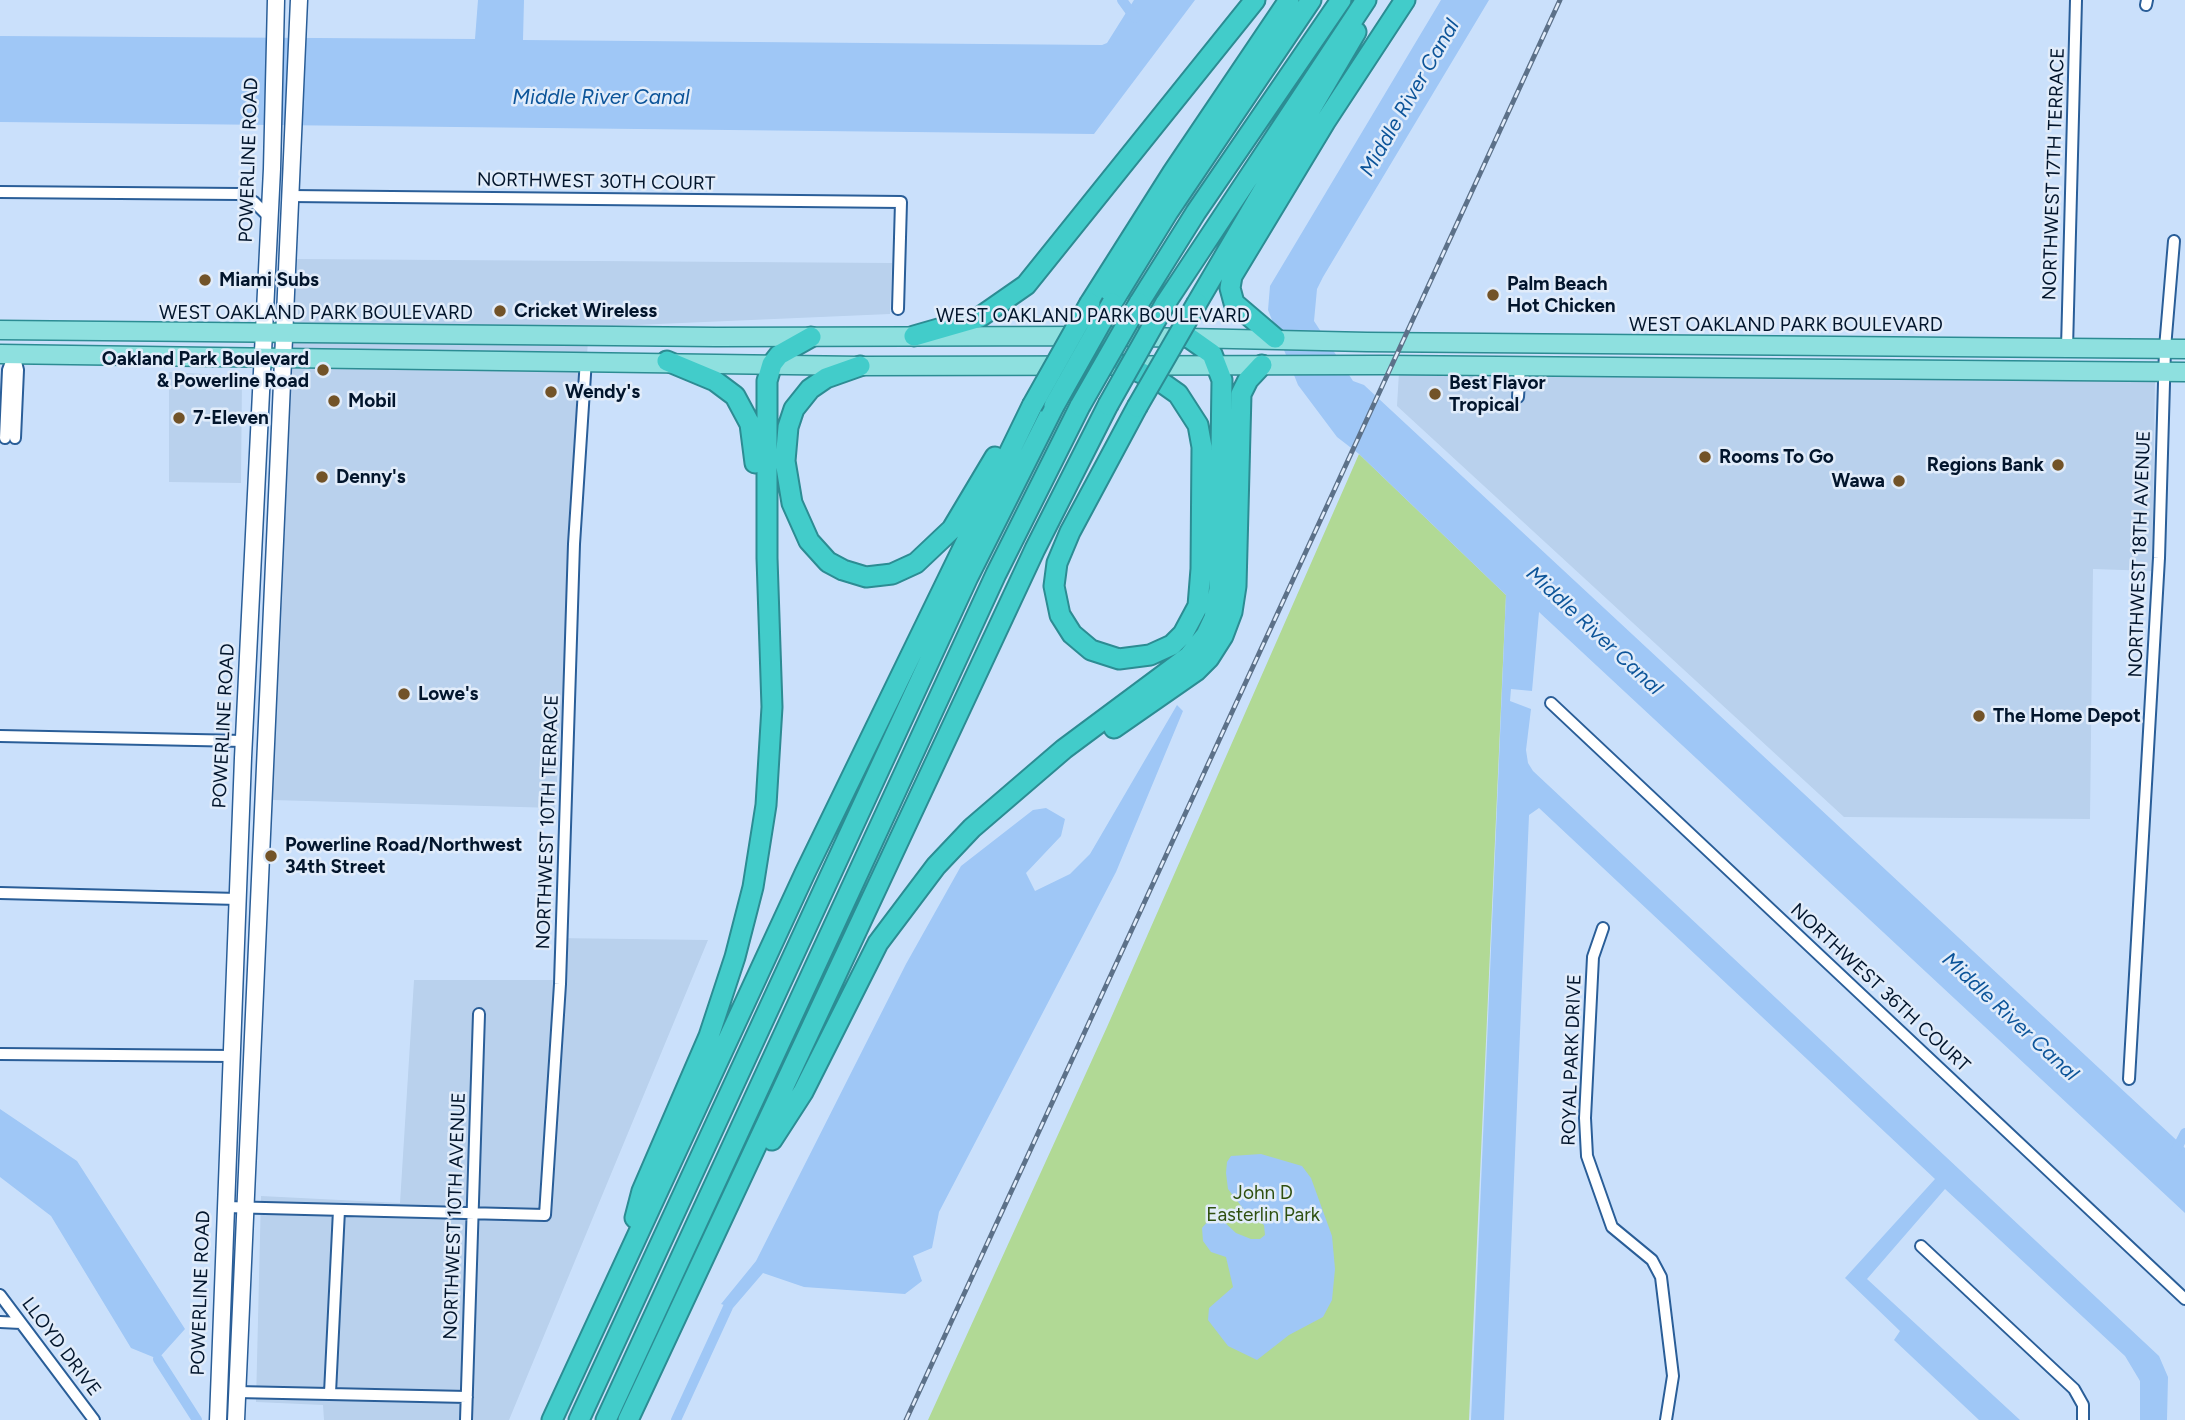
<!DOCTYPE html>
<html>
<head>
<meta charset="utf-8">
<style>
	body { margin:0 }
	canvas { display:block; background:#cae0fb }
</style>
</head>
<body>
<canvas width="2185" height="1420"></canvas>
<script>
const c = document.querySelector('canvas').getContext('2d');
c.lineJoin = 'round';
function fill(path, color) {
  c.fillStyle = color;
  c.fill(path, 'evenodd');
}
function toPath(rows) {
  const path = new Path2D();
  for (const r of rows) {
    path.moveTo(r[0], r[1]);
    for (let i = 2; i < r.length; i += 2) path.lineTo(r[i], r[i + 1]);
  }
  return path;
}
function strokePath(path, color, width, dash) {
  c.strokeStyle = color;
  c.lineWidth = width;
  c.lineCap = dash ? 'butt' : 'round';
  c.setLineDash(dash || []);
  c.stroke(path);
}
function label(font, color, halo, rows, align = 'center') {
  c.font = font + ' Figtree,sans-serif';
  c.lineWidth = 5;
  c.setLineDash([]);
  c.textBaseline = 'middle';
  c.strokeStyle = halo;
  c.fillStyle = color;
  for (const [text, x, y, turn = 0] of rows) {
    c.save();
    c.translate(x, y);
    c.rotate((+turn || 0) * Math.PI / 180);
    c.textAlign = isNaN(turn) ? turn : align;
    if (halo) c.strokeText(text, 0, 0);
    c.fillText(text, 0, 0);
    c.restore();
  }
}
fill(toPath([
	[297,259,892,263,890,314,589,327,555,808,272,800],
	[169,372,242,376,241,483,169,482],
	[1399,372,2155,380,2152,571,2093,569,2090,819,1844,817,1397,406],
	[554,938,708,940,509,1420,324,1420,323,1405,256,1402,261,1196,400,1203,414,980,553,980]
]), '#b9d1ed');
fill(toPath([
	[1359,454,1506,595,1469,1420,928,1420,1107,1027]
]), '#b1d995');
fill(toPath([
	[478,0,524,0,523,40,1102,45,1107,43,1134,0,1195,0,1094,134,0,122,0,36,475,39],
	[1441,0,1489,0,1323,277,1317,289,1314,321,1353,381,1364,385,2185,1148,2185,1213,1539,612,1532,691,1511,689,1510,701,1531,709,1526,750,1528,763,1533,771,2159,1356,2168,1377,2167,1420,2140,1420,2140,1381,2125,1356,1945,1189,1867,1279,2020,1420,1979,1420,1894,1340,1900,1331,1845,1278,1935,1179,1539,808,1529,815,1504,1420,1471,1420,1506,595,1359,454,1337,437,1298,385,1268,310,1270,286],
	[1177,705,1183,711,1116,872,939,1212,932,1248,913,1256,922,1281,905,1294,804,1287,763,1273,733,1308,721,1304,756,1261,906,964,961,866,1033,810,1046,808,1065,819,1061,836,1026,873,1035,891,1070,874,1090,854],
	[0,1109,77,1161,185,1329,158,1359,131,1348,51,1216,0,1177],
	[1261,1154,1302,1166,1311,1178,1332,1236,1335,1269,1332,1300,1323,1317,1289,1335,1257,1360,1228,1346,1208,1320,1209,1308,1233,1287,1226,1257,1211,1252,1203,1241,1202,1228,1209,1220,1222,1220,1236,1233,1251,1239,1260,1239,1265,1235,1264,1225,1245,1211,1228,1189,1226,1173,1227,1162,1231,1156]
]), '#9fc7f6');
strokePath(toPath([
	[1122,0,1135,18],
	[2173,1156,2185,1133],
	[158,1359,197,1420],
	[676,1420,728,1307]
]), '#9fc7f6', 10);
const minor = toPath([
	[2146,5,2147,0],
	[0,192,239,194,254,202,267,215],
	[290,196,901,202,898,309],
	[2067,348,2076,0],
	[14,354,18,370,15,438],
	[1518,397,1520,367],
	[5,438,8,370,14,354],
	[1551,703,2185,1299],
	[0,736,244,741],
	[0,893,238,899],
	[1603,928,1593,957,1585,1118,1587,1156,1612,1227,1652,1260,1661,1277,1673,1376,1666,1420],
	[0,1054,232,1056],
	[2129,1079,2159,558,2165,348,2174,241],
	[225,1207,545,1215,560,984,574,544,586,359],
	[1921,1246,2074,1389,2083,1405,2083,1420],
	[0,1295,94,1420],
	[0,1322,21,1323],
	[237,1392,467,1397],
	[330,1393,339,1210],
	[466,1420,479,1014]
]);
const secondary = toPath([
	[218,1420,243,758,272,169,276,0],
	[236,1420,299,0]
]);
const primary = toPath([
	[0,330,716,337,1099,336,1367,342,2185,349],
	[0,354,860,366,1384,365,2185,372]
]);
const motorway = toPath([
	[1090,303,1173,172,1289,0],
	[1112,303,1168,212,1311,0],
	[1139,303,1196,212,1341,0],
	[1197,303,1356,32],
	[1165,304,1366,0],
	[914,336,980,317,1026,285,1255,0],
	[1275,338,1234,303,1230,288,1232,276,1325,122,1405,0],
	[667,361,715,381,735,396,750,424,755,463],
	[1124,365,1161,382,1178,394,1198,425,1202,447,1201,569,1198,606,1183,634,1172,645,1150,655,1119,659,1091,650,1072,634,1060,615,1054,586,1057,563,1070,532,1137,407],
	[860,366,826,378,810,389,794,409,788,427,785,461,792,503,809,541,828,562,843,570,866,577,892,574,916,563,952,529,995,457],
	[1114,728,1196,671,1209,658,1223,636,1232,612,1236,586,1241,394,1248,380,1262,365],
	[772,1140,803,1092,878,943,936,866,972,828,1064,749,1189,656,1206,635,1214,618,1219,589,1222,380,1212,354,1188,337],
	[635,1218,642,1191,709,1036,735,957,753,887,766,805,772,707,767,558,767,381,772,364,779,355,811,337],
	[552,1420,805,873,1032,406],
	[579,1420,968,577,1054,406],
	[606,1420,996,574,1080,406],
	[628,1420,1035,549,1108,405]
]);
strokePath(minor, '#2a5e98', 14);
strokePath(secondary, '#2a5e98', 19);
strokePath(primary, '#2c8c93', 21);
strokePath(motorway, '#2c8c93', 23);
strokePath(minor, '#fff', 10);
strokePath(secondary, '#fff', 16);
strokePath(primary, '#8ee0df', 18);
strokePath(motorway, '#42ccca', 19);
const rail = toPath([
	[906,1420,1560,0]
]);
strokePath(rail, '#5c7189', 5);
strokePath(rail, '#e1ecfa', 2.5, [8]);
const motorwayBridge = toPath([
	[1108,405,1165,304],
	[1032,406,1090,303],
	[1054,406,1112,303],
	[1080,406,1139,303],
	[1137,407,1197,303]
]);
strokePath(motorwayBridge, '#2c8c93', 23, []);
strokePath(motorwayBridge, '#42ccca', 19);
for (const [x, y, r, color] of [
	[205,280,7,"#725328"],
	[1493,295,7,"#725328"],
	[500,311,7,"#725328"],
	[323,370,7,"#725328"],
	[551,392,7,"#725328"],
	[1435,394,7,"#725328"],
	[334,401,7,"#725328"],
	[179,418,7,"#725328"],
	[1705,457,7,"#725328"],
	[2058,465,7,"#725328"],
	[322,477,7,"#725328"],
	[1899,481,7,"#725328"],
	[404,694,7,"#725328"],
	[1979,716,7,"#725328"],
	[271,856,7,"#725328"]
]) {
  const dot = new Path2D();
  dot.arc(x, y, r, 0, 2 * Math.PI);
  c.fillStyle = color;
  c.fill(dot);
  strokePath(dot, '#e1ecfa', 2.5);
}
label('19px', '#02152c', '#e1ecfa', [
	["POWERLINE ROAD",249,160,-88],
	["NORTHWEST 17TH TERRACE",2054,174,-88],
	["NORTHWEST 30TH COURT",596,182,1],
	["WEST OAKLAND PARK BOULEVARD",316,313],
	["WEST OAKLAND PARK BOULEVARD",1093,316],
	["WEST OAKLAND PARK BOULEVARD",1786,325],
	["NORTHWEST 18TH AVENUE",2140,554,-88],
	["POWERLINE ROAD",224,726,-87],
	["NORTHWEST 10TH TERRACE",548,822,-88],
	["NORTHWEST 36TH COURT",1880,988,43],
	["ROYAL PARK DRIVE",1572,1060,-88],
	["NORTHWEST 10TH AVENUE",455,1216,-88],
	["POWERLINE ROAD",201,1293,-88],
	["LLOYD DRIVE",61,1347,53]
]);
label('bold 19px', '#02152c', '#e1ecfa', [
	["Miami Subs",219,280],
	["Palm Beach",1507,284],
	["Hot Chicken",1507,306],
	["Cricket Wireless",514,311],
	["Oakland Park Boulevard",309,359,"right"],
	["& Powerline Road",309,381,"right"],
	["Best Flavor",1449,383],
	["Tropical",1449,405],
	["Wendy's",565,392],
	["Mobil",348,401],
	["7-Eleven",193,418],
	["Rooms To Go",1719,457],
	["Regions Bank",2044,465,"right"],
	["Denny's",336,477],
	["Wawa",1885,481,"right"],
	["Lowe's",418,694],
	["The Home Depot",1993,716],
	["Powerline Road/Northwest",285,845],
	["34th Street",285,867]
], 'left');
label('19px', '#2f5010', '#e1ecfa', [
	["John D",1263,1193],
	["Easterlin Park",1263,1215]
]);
label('italic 21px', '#0c5499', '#e1ecfa', [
	["Middle River Canal",601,98],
	["Middle River Canal",1410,98,-60],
	["Middle River Canal",1594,631,43],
	["Middle River Canal",2010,1017,43]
]);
</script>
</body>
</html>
